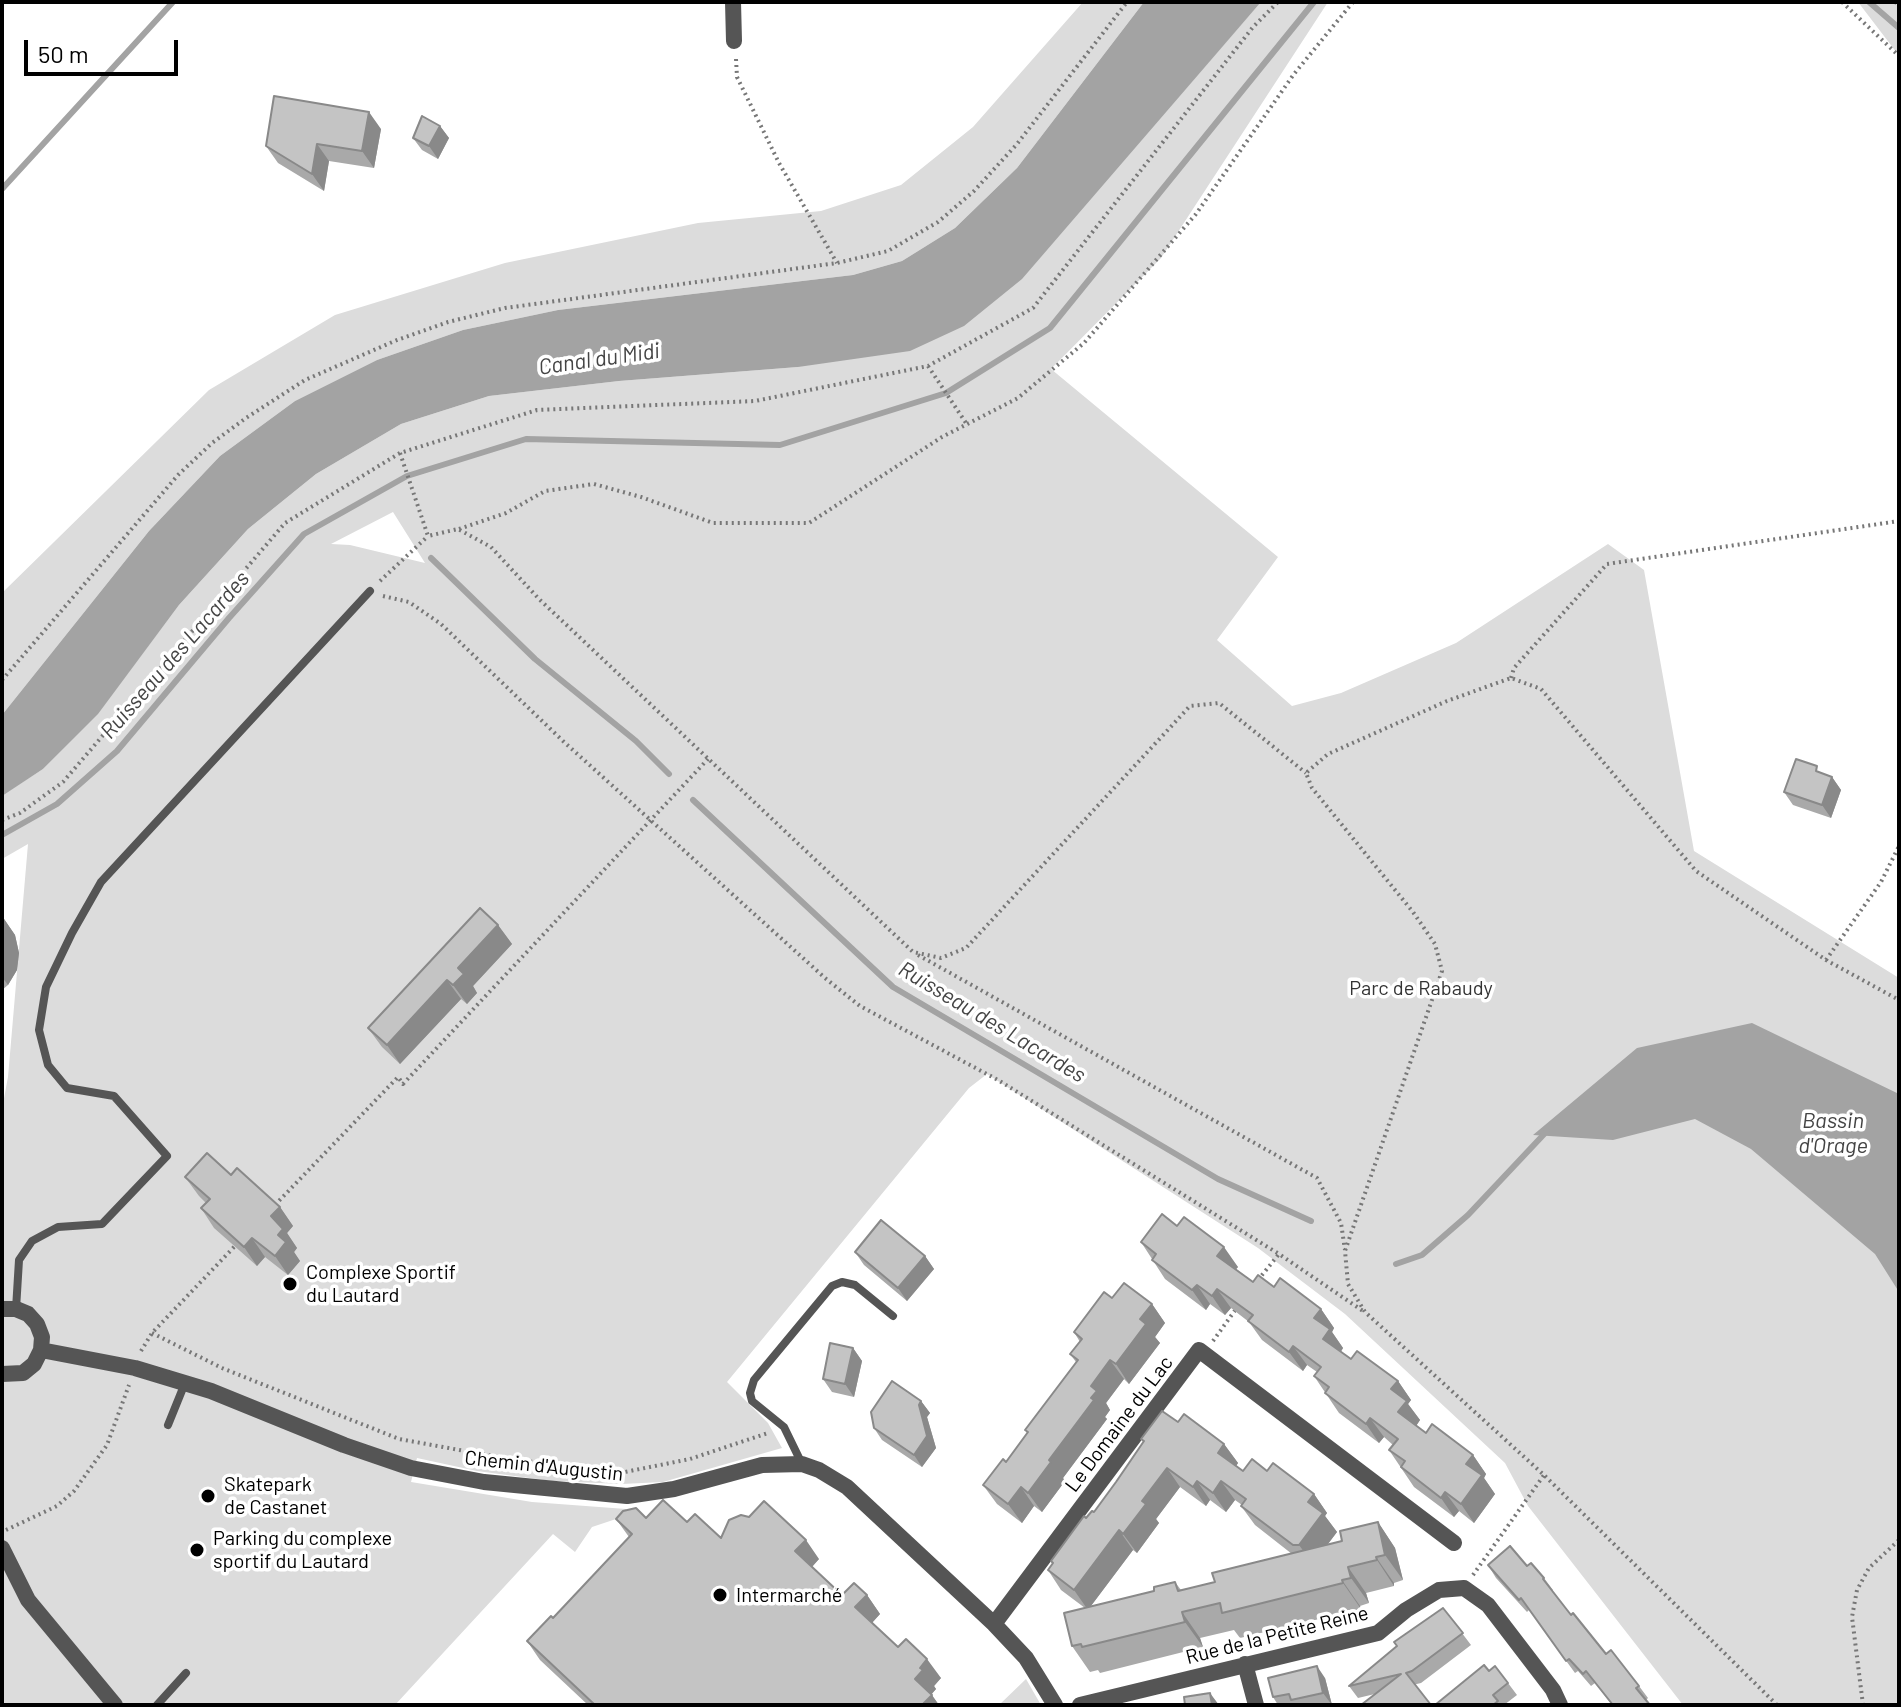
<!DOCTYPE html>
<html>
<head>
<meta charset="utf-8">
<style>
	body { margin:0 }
	#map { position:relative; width:1901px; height:1707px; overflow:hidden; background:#fff; font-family:Barlow,sans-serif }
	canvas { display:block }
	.frame { position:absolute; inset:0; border:4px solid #000; pointer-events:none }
	.scale { position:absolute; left:24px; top:40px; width:154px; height:36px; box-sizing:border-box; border:4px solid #000; border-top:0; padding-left:10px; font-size:24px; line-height:28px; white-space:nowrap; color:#000; -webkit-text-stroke:6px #fff; paint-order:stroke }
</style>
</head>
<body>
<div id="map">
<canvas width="1901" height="1707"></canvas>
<div class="frame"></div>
<div class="scale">50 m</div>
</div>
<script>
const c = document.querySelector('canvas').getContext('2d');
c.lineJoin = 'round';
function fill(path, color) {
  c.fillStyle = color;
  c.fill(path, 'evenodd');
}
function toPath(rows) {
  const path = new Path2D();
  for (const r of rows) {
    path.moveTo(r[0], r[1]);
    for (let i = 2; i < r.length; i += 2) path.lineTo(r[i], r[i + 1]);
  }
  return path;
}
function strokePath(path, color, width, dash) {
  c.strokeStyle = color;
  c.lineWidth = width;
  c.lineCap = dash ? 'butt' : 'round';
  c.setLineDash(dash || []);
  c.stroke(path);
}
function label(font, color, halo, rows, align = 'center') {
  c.font = font + ' Barlow,sans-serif';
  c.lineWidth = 7;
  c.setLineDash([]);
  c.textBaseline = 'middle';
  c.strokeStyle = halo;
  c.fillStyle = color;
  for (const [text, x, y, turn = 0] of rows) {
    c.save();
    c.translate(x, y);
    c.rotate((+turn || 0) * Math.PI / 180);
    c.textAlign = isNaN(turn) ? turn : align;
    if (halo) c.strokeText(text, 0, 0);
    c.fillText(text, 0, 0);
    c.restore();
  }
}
fill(toPath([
	[1083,2,1144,2,1017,168,955,228,902,261,853,275,558,310,463,330,377,360,295,401,220,456,149,531,2,715,2,593,209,390,335,315,505,263,698,223,821,211,901,185,973,127],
	[1261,2,1328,2,1161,258,1051,369,1278,557,1217,640,1292,706,1341,693,1456,643,1608,544,1644,570,1694,851,1899,978,1899,1705,1683,1705,1528,1506,1505,1463,1345,1314,1258,1248,987,1074,969,1088,727,1382,768,1423,782,1448,663,1482,622,1484,552,1481,477,1471,417,1458,411,1482,532,1502,626,1509,625,1516,592,1527,575,1552,553,1534,395,1705,2,1705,2,1109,8,1077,28,844,2,859,2,795,43,769,97,714,179,605,248,529,316,474,401,424,489,396,619,381,798,367,1176,99],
	[393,512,425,563,350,545,331,544],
	[1858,2,1899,2,1899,59,1897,53],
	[1026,1679,1041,1705,999,1705]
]), '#dcdcdc');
fill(toPath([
	[1144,2,1261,2,1022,279,964,326,910,351,798,367,619,381,489,396,401,424,316,474,248,529,179,605,98,714,43,769,2,796,2,715,149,531,220,456,295,401,377,360,463,330,558,310,853,275,902,261,955,228,1017,168],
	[1752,1023,1899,1094,1899,1292,1875,1254,1751,1149,1695,1119,1613,1140,1533,1135,1637,1048]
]), '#a3a3a3');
strokePath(toPath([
	[1869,2,1899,28],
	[2,189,173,2],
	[431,558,535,659,636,741,669,774],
	[693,800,893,987,1218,1179,1311,1221],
	[2,835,57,804,117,751,229,618,304,534,407,476,526,439,780,445,946,393,1050,328,1314,2],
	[1396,1264,1422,1255,1468,1215,1547,1131]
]), '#a3a3a3', 6);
strokePath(toPath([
	[1842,2,1899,56],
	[1895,2,1899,5],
	[736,59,737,77,779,163,837,263],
	[928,366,968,426],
	[400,453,428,536,458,529,491,547,539,599,913,952,941,958,966,948,1190,706,1219,703,1306,773],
	[459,529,506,513,545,491,594,484,641,497,713,523,809,523,942,437,1018,398,1084,343,1196,214,1294,74,1353,2],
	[380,581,428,536],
	[383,596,409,602,441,624,563,741,825,978,860,1006,998,1080,1279,1254],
	[1511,678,1514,668,1607,564,1899,521],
	[2,680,178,475,212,443,246,418,305,380,397,340,448,322,505,308,837,263,888,251,938,222,974,191,1017,144,1127,2],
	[2,820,20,813,63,782,285,523,400,453,537,410,755,401,928,366,1033,308,1253,27,1278,2],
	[918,955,1317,1178,1341,1223,1345,1250],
	[1826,960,1881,882,1899,846],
	[275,1205,398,1077,403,1084,708,759],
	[1258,1280,1279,1254,1363,1311],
	[152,1333,222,1368,399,1439,487,1455,553,1465,625,1472,690,1459,768,1433],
	[1213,1341,1236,1309],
	[141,1351,152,1333,235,1246],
	[6,1530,57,1506,74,1491,107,1445,129,1385],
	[1473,1575,1544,1475],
	[1777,1705,1544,1475,1365,1312,1348,1284,1345,1251,1442,971,1435,944,1413,912,1312,788,1306,773,1328,754,1447,701,1511,678,1541,689,1696,871,1826,960,1899,1000],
	[1863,1705,1852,1617,1857,1590,1869,1568,1899,1540]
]), '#777', 4, [2, 4]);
strokePath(toPath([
	[16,1309,19,1260,32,1241,58,1227,102,1224,167,1156,114,1096,67,1088,48,1065,39,1030,46,987,72,933,101,882,370,591],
	[168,1425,185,1383],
	[802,1464,784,1427,752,1401,750,1393,754,1380,832,1286,842,1282,855,1285,893,1316],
	[157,1705,186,1673]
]), '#555', 8);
strokePath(toPath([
	[733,2,734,41],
	[2,1309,16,1309,28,1314,37,1324,42,1337,41,1350,34,1364,23,1373,2,1374],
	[41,1350,135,1368,211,1391,344,1445,411,1468,484,1482,627,1496,674,1489,762,1465,802,1464,819,1470,847,1487,994,1624,1026,1658,1055,1705],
	[2,1548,28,1600,115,1705],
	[994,1624,1199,1350,1454,1543],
	[1245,1664,1256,1705],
	[1080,1705,1378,1633,1406,1610,1439,1590,1464,1588,1488,1605,1553,1690,1560,1705]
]), '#555', 16);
fill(toPath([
	[440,126,449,138,438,159,422,150,413,138],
	[381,129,374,168,329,161,324,191,278,163,266,146],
	[1822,774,1832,777,1841,790,1831,818,1793,805,1784,792],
	[2,916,15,935,19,953,17,970,8,985,2,990],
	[498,925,512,944,473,986,477,993,467,1004,461,999,400,1064,382,1047,368,1028],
	[231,1175,280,1207,293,1226,287,1233,297,1248,294,1252,300,1261,288,1275,265,1257,257,1266,214,1228,201,1208,206,1203,199,1196,185,1177],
	[1177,1226,1238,1267,1236,1269,1253,1282,1274,1287,1321,1309,1334,1328,1332,1332,1343,1348,1341,1352,1351,1359,1398,1381,1411,1400,1408,1404,1420,1420,1416,1426,1426,1433,1473,1455,1486,1474,1484,1478,1495,1494,1474,1523,1459,1511,1454,1517,1414,1487,1389,1450,1393,1445,1384,1437,1379,1443,1339,1413,1314,1376,1317,1372,1307,1365,1303,1371,1262,1340,1249,1322,1231,1308,1225,1315,1210,1304,1206,1310,1165,1279,1141,1242],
	[855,1252,925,1256,934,1269,907,1301,864,1265],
	[1112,1298,1152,1304,1165,1323,1155,1337,1160,1343,1129,1384,1124,1379,1106,1403,1110,1410,1105,1417,1107,1419,1063,1478,1065,1481,1042,1512,1034,1506,1022,1523,997,1504,983,1485,1006,1462,1027,1433,1025,1430,1076,1362,1070,1354,1080,1342,1074,1332],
	[853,1348,862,1361,854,1397,832,1392,823,1379],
	[921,1401,930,1413,927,1417,936,1448,922,1467,882,1440,874,1428],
	[1178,1422,1224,1444,1238,1463,1236,1466,1243,1471,1267,1471,1314,1494,1327,1513,1325,1516,1337,1532,1327,1545,1342,1541,1378,1522,1395,1548,1403,1580,1394,1583,1394,1586,1366,1593,1369,1603,1360,1606,1361,1609,1240,1638,1234,1630,1200,1638,1203,1647,1100,1673,1098,1670,1090,1672,1072,1646,1085,1608,1061,1590,1048,1570,1053,1563,1051,1561,1086,1518,1094,1512,1116,1482,1143,1442,1141,1439],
	[1180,1487,1206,1506,1210,1500,1226,1512,1235,1500,1242,1505,1241,1506,1255,1525,1292,1554,1215,1582,1181,1590,1175,1582,1154,1591,1090,1607,1133,1550,1137,1553,1159,1523,1156,1519],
	[646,1518,687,1522,721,1538,819,1559,812,1567,842,1595,867,1595,880,1614,872,1623,898,1647,941,1678,934,1686,936,1689,931,1695,939,1705,588,1705,540,1660,527,1641,553,1618,629,1537,616,1519],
	[1488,1565,1527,1566,1544,1578,1553,1590,1552,1591,1571,1615,1606,1654,1639,1686,1648,1698,1646,1700,1650,1705,1612,1705,1595,1683,1591,1686,1578,1671,1575,1673,1529,1610,1527,1612,1496,1578],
	[1443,1608,1471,1645,1421,1683,1358,1698,1349,1686],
	[1489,1671,1508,1683,1517,1695,1504,1705,1435,1705],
	[1325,1678,1332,1705,1278,1705,1273,1697]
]), '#a9a9a9');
fill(toPath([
	[369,112,381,129,374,168,362,151],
	[440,126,449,138,438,159,429,146],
	[317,144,329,161,324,191,312,174],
	[1832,777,1841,790,1831,818,1822,805],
	[2,916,15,935,19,953,17,970,8,985,2,977],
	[498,925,512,944,473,986,477,993,467,1004,453,985,458,968],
	[447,980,461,999,400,1064,387,1045],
	[280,1207,293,1226,287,1233,297,1248,294,1252,300,1261,288,1275,275,1256,271,1216],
	[252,1238,265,1257,257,1266,244,1247],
	[1224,1247,1238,1267,1231,1275,1217,1256],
	[925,1256,934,1269,907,1301,898,1288],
	[1197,1285,1210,1304,1206,1310,1192,1290],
	[1217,1289,1231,1308,1225,1315,1212,1296],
	[1152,1304,1165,1323,1155,1337,1160,1343,1129,1384,1116,1364,1140,1319],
	[1321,1309,1334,1328,1332,1332,1343,1348,1336,1358,1323,1339,1314,1318],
	[1293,1346,1307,1365,1303,1371,1289,1352],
	[853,1348,862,1361,854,1397,845,1384],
	[1110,1360,1124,1379,1106,1403,1110,1410,1105,1417,1107,1419,1063,1478,1065,1481,1042,1512,1028,1493,1049,1460,1091,1398,1091,1386],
	[1398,1381,1411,1400,1408,1404,1420,1420,1412,1432,1398,1412,1391,1389],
	[921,1401,930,1413,927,1417,936,1448,922,1467,914,1455,919,1405],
	[1370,1418,1384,1437,1379,1443,1366,1424],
	[1224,1444,1238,1463,1232,1472,1218,1453],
	[1473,1455,1486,1474,1484,1478,1495,1494,1474,1523,1461,1504,1466,1464],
	[1167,1468,1180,1487,1156,1519,1159,1523,1137,1553,1123,1534,1142,1501],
	[1197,1481,1210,1500,1206,1506,1193,1487],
	[1221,1481,1235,1500,1226,1512,1213,1493],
	[1021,1487,1034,1506,1022,1523,1008,1504],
	[1445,1492,1459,1511,1454,1517,1441,1498],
	[1314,1494,1327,1513,1325,1516,1337,1532,1313,1564,1299,1545,1308,1502],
	[1378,1522,1395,1548,1403,1580,1385,1555],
	[1119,1530,1133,1550,1088,1610,1074,1590],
	[806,1540,819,1559,809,1570,795,1551],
	[1376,1557,1394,1583,1394,1586,1377,1560],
	[1348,1567,1366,1593,1369,1603,1351,1578],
	[1342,1580,1360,1606,1361,1609,1343,1583],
	[867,1595,880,1614,869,1626,855,1607],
	[1182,1612,1200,1638,1203,1647,1185,1622],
	[927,1659,941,1678,934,1686,936,1689,928,1698,915,1679,920,1668],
	[1317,1666,1325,1678,1332,1705,1323,1693],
	[1210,1693,1219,1705,1212,1705],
	[932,1695,939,1705,922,1705]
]), '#898989');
const building = toPath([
	[274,96,369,112,362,151,317,144,312,174,266,146,274,96],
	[422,116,440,126,429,146,413,138,422,116],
	[1796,759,1817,766,1816,771,1832,777,1822,805,1784,792,1796,759],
	[480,908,498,925,458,968,464,974,453,985,447,980,387,1045,368,1028,480,908],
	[207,1153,231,1175,237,1168,280,1207,271,1216,283,1229,278,1235,286,1242,275,1256,252,1238,244,1247,201,1208,210,1199,185,1177,207,1153],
	[1162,1214,1177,1226,1184,1217,1224,1247,1217,1256,1253,1282,1258,1275,1274,1287,1280,1278,1321,1309,1314,1318,1330,1329,1323,1339,1351,1359,1357,1351,1398,1381,1391,1389,1407,1401,1398,1412,1426,1433,1432,1424,1473,1455,1466,1464,1482,1475,1461,1504,1445,1492,1441,1498,1401,1467,1405,1461,1389,1450,1398,1439,1370,1418,1366,1424,1325,1393,1329,1387,1314,1376,1321,1367,1293,1346,1289,1352,1248,1321,1253,1315,1217,1289,1212,1296,1197,1285,1192,1290,1152,1260,1156,1254,1141,1242,1162,1214],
	[881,1220,925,1256,898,1288,855,1252,881,1220],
	[1124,1283,1152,1304,1140,1319,1146,1324,1116,1364,1110,1360,1091,1386,1097,1391,1091,1398,1094,1400,1049,1460,1051,1462,1028,1493,1021,1487,1008,1504,983,1485,1003,1459,1006,1462,1028,1432,1025,1430,1078,1360,1070,1354,1082,1339,1074,1332,1104,1292,1112,1298,1124,1283],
	[830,1343,853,1348,845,1384,823,1379,830,1343],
	[892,1381,921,1401,919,1405,927,1436,914,1455,874,1428,871,1412,892,1381],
	[1162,1411,1178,1422,1184,1414,1224,1444,1218,1453,1243,1471,1252,1459,1267,1471,1273,1463,1314,1494,1308,1502,1323,1513,1299,1545,1293,1545,1241,1506,1246,1499,1221,1481,1213,1493,1197,1481,1193,1487,1167,1468,1142,1501,1146,1504,1123,1534,1119,1530,1074,1590,1048,1570,1053,1563,1051,1561,1084,1516,1086,1518,1092,1511,1094,1512,1116,1482,1144,1441,1141,1439,1162,1411],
	[663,1500,687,1522,695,1514,721,1538,729,1520,741,1515,749,1517,764,1501,806,1540,795,1551,842,1595,854,1583,867,1595,855,1607,898,1647,906,1639,927,1659,920,1668,923,1670,915,1679,932,1695,922,1705,595,1705,527,1641,551,1616,553,1618,632,1534,616,1519,623,1511,636,1508,646,1518,663,1500],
	[1378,1522,1385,1555,1376,1557,1377,1560,1348,1567,1351,1578,1342,1580,1343,1583,1222,1613,1220,1603,1182,1612,1185,1622,1082,1647,1081,1644,1072,1646,1064,1613,1154,1591,1154,1587,1175,1582,1178,1591,1215,1582,1212,1573,1342,1541,1340,1531,1378,1522],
	[1510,1546,1527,1566,1531,1563,1544,1578,1543,1579,1571,1615,1573,1613,1606,1654,1611,1650,1639,1686,1636,1688,1650,1705,1613,1705,1586,1671,1583,1674,1569,1659,1566,1661,1521,1598,1519,1600,1488,1565,1510,1546],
	[1443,1608,1463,1633,1412,1671,1406,1673,1431,1705,1361,1705,1401,1674,1349,1686,1397,1646,1394,1642,1443,1608],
	[1484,1665,1489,1671,1495,1666,1508,1683,1493,1695,1498,1701,1493,1705,1435,1705,1484,1665],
	[1317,1666,1323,1693,1291,1700,1289,1694,1273,1697,1268,1678,1317,1666],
	[1210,1693,1212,1705,1185,1705,1184,1697,1210,1693]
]);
fill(building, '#c4c4c4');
strokePath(building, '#898989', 2);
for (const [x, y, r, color] of [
	[290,1284,8,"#000"],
	[208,1496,8,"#000"],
	[197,1550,8,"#000"],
	[720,1595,8,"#000"]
]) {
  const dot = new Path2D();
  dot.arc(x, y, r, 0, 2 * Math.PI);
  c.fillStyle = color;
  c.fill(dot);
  strokePath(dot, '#fff', 3);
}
label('20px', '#333', '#fff', [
	["Parc de Rabaudy",1421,988]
]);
label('20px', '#000', '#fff', [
	["Complexe Sportif",306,1272],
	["du Lautard",306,1295],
	["Skatepark",224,1484],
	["de Castanet",224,1507],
	["Parking du complexe",213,1538],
	["sportif du Lautard",213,1561],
	["Intermarché",736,1595]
], 'left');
label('20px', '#000', '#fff', [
	["Le Domaine du Lac",1119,1424,-53],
	["Chemin d'Augustin",544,1466,6],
	["Rue de la Petite Reine",1277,1635,-14]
]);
label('italic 22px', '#444', '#fff', [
	["Canal du Midi",599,359,-8],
	["Ruisseau des Lacardes",175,655,-49],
	["Ruisseau des Lacardes",992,1022,31],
	["Bassin",1833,1121],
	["d'Orage",1833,1146]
]);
</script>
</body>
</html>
